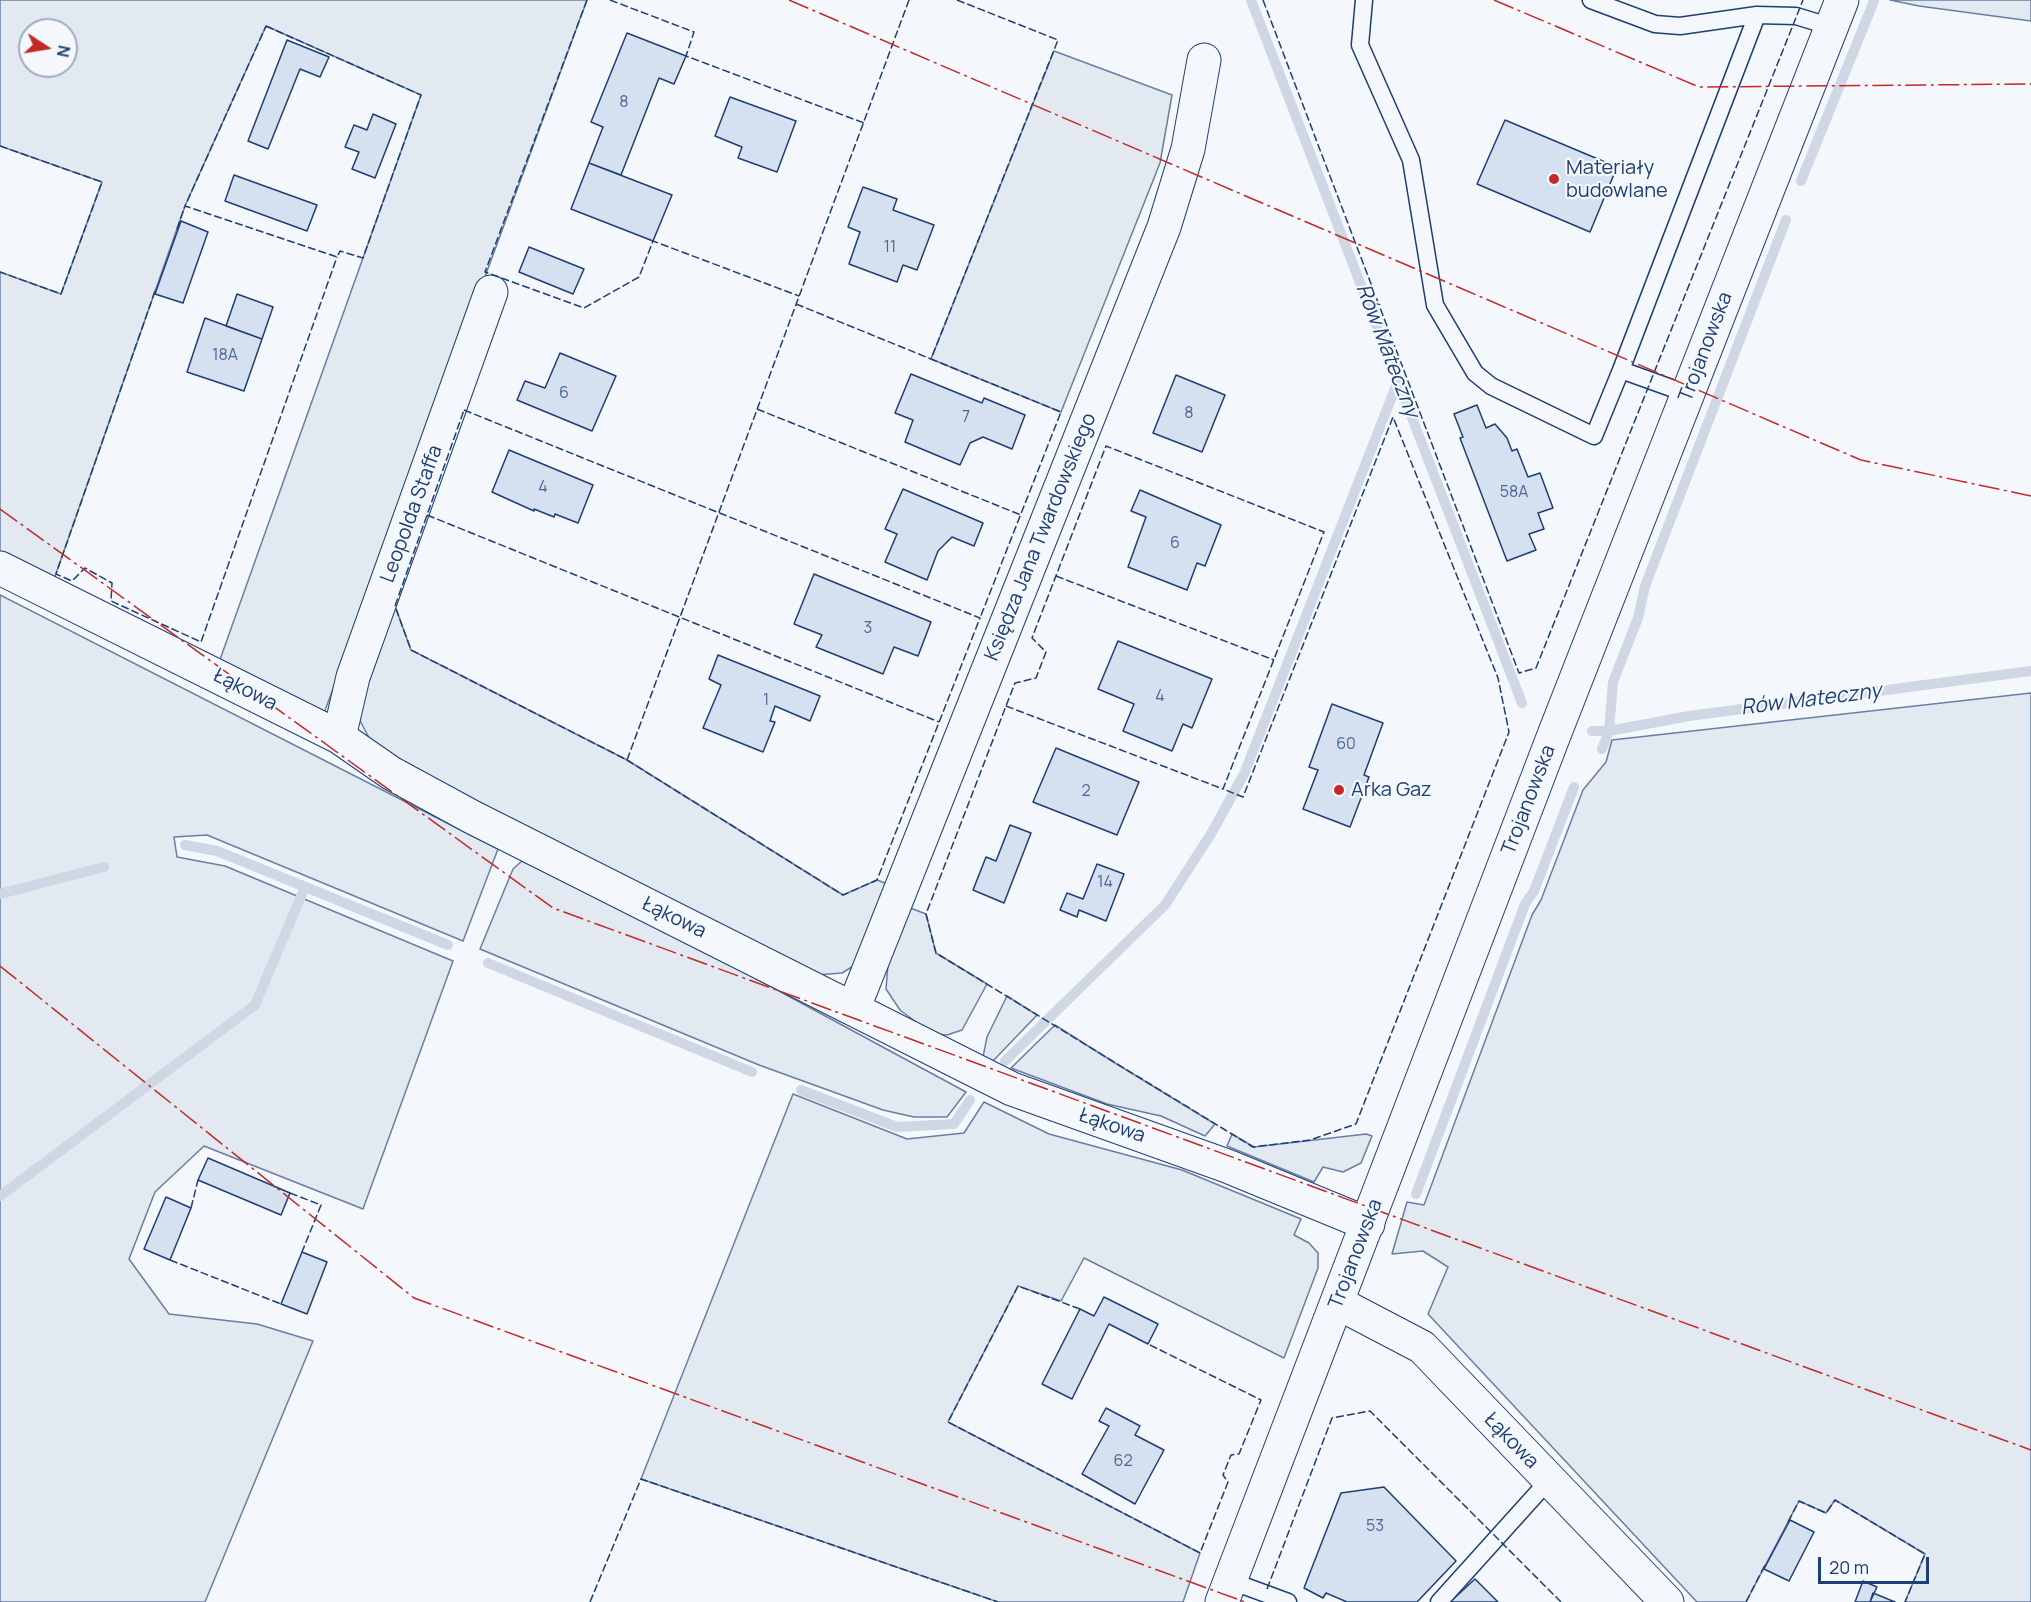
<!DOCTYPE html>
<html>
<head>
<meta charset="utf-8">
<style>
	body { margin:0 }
	#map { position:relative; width:2031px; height:1602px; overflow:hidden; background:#f4f7fb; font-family:Manrope,sans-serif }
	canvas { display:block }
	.north { position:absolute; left:18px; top:18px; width:60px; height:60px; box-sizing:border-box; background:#f4f7fb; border:2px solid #9eadc5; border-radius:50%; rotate:102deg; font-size:16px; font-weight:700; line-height:24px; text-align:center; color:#1d3f73 }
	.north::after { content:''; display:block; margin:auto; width:21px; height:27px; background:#c62828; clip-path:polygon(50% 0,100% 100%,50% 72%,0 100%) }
	.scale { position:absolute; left:1818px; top:1557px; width:111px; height:27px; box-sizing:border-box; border:3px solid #1d3f73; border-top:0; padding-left:8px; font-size:18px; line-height:21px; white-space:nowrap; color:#1d3f73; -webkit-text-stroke:4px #f4f7fb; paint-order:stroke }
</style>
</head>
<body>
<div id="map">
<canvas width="2031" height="1602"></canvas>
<div class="north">N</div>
<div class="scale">20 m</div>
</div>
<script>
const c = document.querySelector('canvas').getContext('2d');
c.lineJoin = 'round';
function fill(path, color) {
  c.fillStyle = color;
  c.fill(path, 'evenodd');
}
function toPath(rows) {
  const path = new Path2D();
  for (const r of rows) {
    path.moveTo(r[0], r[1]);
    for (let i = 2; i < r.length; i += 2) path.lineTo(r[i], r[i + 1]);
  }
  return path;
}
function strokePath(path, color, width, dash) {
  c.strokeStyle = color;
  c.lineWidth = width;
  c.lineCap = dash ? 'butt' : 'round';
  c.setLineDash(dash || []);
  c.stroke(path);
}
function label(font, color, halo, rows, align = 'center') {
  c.font = font + ' Manrope,sans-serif';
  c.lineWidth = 4.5;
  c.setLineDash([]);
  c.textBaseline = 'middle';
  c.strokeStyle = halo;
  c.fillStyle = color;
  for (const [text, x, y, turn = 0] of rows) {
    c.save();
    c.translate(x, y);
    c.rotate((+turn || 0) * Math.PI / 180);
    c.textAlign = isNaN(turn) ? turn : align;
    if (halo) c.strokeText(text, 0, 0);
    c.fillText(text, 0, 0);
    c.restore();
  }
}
const green = toPath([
	[0,0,587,0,323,716,217,668,421,95,266,26,185,206,53,582,0,554,0,272,61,294,102,182,0,146,0,0],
	[30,30,66,30,66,66,30,66,30,30],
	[1890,0,2031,0,2031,21,1919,6,1890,0],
	[1054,51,1172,95,1160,163,1061,412,931,359,1054,51],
	[0,595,498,849,463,941,207,835,174,837,177,857,225,866,453,961,363,1209,204,1146,155,1192,129,1259,169,1314,257,1324,313,1341,205,1602,0,1602,0,595],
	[395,606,411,650,627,760,843,895,877,880,890,885,855,965,842,973,817,975,803,972,374,747,359,719,360,705,395,606],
	[2031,693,2031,1602,1905,1602,1925,1554,1835,1500,1826,1513,1799,1501,1746,1602,1697,1602,1428,1314,1448,1267,1423,1251,1392,1254,1407,1202,1424,1205,1532,915,1541,900,1583,790,1606,762,1612,740,2031,693],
	[522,861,668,931,966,1092,947,1117,914,1117,883,1110,759,1065,480,949,513,869,522,861],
	[905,906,926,914,936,953,987,984,962,1030,947,1035,932,1034,900,1010,886,989,889,951,905,906],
	[1007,996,1037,1015,992,1062,983,1057,987,1037,1007,996],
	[1055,1025,1115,1063,1215,1124,1205,1136,1161,1116,1107,1104,1011,1068,1055,1025],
	[793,1094,907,1139,964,1133,984,1102,1049,1134,1182,1170,1301,1219,1294,1235,1309,1243,1318,1253,1318,1268,1284,1358,1084,1258,1061,1301,1018,1286,948,1422,1200,1553,1183,1602,998,1602,641,1479,793,1094],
	[1232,1134,1254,1147,1366,1134,1372,1136,1361,1163,1343,1172,1323,1167,1314,1182,1227,1146,1232,1134]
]);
fill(green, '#e3e9f0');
strokePath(green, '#687fa3', 1.5);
strokePath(toPath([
	[1251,0,1522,703],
	[1801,181,1874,1],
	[1592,731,1609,731,1689,716,2031,671],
	[1602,749,1609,731,1613,682,1638,618,1645,586,1786,220],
	[185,845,217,851,448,945],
	[0,894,104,867],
	[488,963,752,1072],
	[1005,1061,1165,905,1211,834,1244,774,1398,381],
	[801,1090,897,1127,954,1124,970,1100],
	[1416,1194,1525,904,1534,891,1574,787],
	[0,1196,255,1005,305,887]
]), '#cfd7e4', 10);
const building = toPath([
	[627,33,686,56,674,84,659,78,621,175,589,163,603,127,591,122,627,33],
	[287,40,329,57,320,77,300,69,268,149,248,141,287,40],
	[730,97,796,121,777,172,738,158,742,147,715,136,730,97],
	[373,114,396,124,375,178,352,169,359,152,345,147,354,125,367,130,373,114],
	[1505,120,1617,167,1590,232,1477,184,1505,120],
	[589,163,672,195,653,241,571,209,589,163],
	[234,175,317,205,307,231,225,201,234,175],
	[863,187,897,199,893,210,934,225,917,270,903,265,897,282,849,264,860,232,848,227,863,187],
	[181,221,208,232,183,303,155,294,181,221],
	[529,247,584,269,573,294,519,272,529,247],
	[237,294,273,307,262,339,226,326,237,294],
	[205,318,262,339,244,391,187,372,205,318],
	[560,353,616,376,592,431,517,400,525,381,545,388,560,353],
	[911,374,982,403,984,398,1025,415,1012,449,983,437,970,443,960,465,905,442,913,420,895,413,911,374],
	[1176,375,1225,395,1202,452,1153,433,1176,375],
	[1477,405,1486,428,1495,424,1507,438,1512,451,1517,449,1528,477,1540,473,1553,508,1538,513,1544,529,1529,534,1536,550,1507,561,1460,438,1463,437,1454,414,1477,405],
	[509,450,593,485,578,523,555,514,554,517,534,509,534,511,492,492,509,450],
	[903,489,983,523,974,546,952,537,938,551,927,580,885,562,897,534,885,529,903,489],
	[1140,490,1221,525,1205,566,1197,563,1187,590,1128,567,1146,517,1131,511,1140,490],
	[814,574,931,622,918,656,894,647,883,674,816,647,822,635,794,624,814,574],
	[1118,641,1212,679,1192,728,1183,724,1172,751,1123,731,1134,704,1098,689,1118,641],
	[718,655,820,696,810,721,775,706,770,721,775,722,763,752,703,728,721,685,709,679,718,655],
	[1332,704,1383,723,1364,775,1369,777,1350,827,1303,809,1318,770,1309,767,1332,704],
	[1056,748,1139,782,1117,835,1033,802,1056,748],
	[1010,825,1031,833,1004,903,973,890,986,857,996,861,1010,825],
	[1097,864,1124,874,1106,921,1079,910,1077,917,1060,910,1067,893,1083,899,1097,864],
	[208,1158,290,1193,281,1215,198,1180,208,1158],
	[166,1197,191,1208,170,1260,144,1249,166,1197],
	[302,1252,327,1262,307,1314,281,1304,302,1252],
	[1104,1297,1158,1324,1148,1344,1109,1324,1072,1399,1042,1384,1080,1309,1094,1316,1104,1297],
	[1106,1408,1140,1426,1135,1435,1164,1450,1135,1504,1082,1474,1109,1426,1099,1421,1106,1408],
	[1384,1487,1456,1561,1417,1602,1347,1602,1326,1593,1323,1598,1304,1588,1341,1493,1384,1487],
	[1790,1520,1814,1532,1789,1581,1764,1569,1790,1520],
	[1475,1579,1498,1602,1450,1602,1475,1579],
	[1863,1581,1877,1587,1870,1602,1855,1602,1863,1581],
	[1873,1593,1895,1602,1870,1602,1873,1593]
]);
fill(building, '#d5e0f0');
strokePath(building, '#1d3f73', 1.5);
const service = toPath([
	[1364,0,1360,45,1411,160,1435,305,1475,373,1491,386,1594,436,1621,370],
	[1591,0,1655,24,1680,26,1757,15],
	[1688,394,1621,370,1757,15,1796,16,1832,27],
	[1231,1581,1288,1602],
	[1439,1602,1549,1480]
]);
const minor = toPath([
	[0,568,339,737,391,773,472,817,1012,1089,1227,1166,1368,1224],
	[339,737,353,677,491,292],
	[854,1007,1164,227,1188,149,1204,60]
]);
const tertiary = toPath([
	[1338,1303,1422,1347,1667,1602],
	[1222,1602,1554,735,1842,0]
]);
strokePath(service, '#1d3f73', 19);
strokePath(minor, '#1d3f73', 35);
strokePath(tertiary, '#1d3f73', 35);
strokePath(service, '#f4f7fb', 16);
strokePath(minor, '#f4f7fb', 33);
strokePath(tertiary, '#f4f7fb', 33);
strokePath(toPath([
	[587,0,485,272,584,308,639,277,653,241,799,296],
	[610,0,694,32,686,56,864,123],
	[957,0,1058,40,931,359,1061,412,980,618],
	[1263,0,1519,673,1536,668,1803,0],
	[266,26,421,95,363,258,340,251,337,257,185,206,266,26],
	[0,146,102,182,61,294,0,272],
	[177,229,185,206],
	[155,291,56,574,72,581,85,568,112,583,111,601,201,642,337,257],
	[796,304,931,359],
	[757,409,1021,515],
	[464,410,980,618,877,880,843,895,627,760,411,650,395,606,464,410],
	[427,515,939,722],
	[1056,576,1274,660],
	[1006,706,1223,789,1324,532,1106,446,1032,638,1046,652,1036,678,1015,683,1006,706,926,914,936,953,1253,1147,1310,1140,1356,1124,1509,732,1498,678,1393,417,1243,797,1223,789],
	[627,760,909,0],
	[290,1193,321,1205,302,1252],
	[191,1208,198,1180],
	[170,1260,281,1304],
	[1080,1309,1018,1286,948,1422,1200,1553,1228,1482,1223,1475,1231,1455,1239,1454,1261,1400,1148,1344],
	[1788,1522,1799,1501,1826,1513,1835,1500,1925,1554,1905,1602],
	[1267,1589,1332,1418,1370,1411,1561,1602],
	[590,1602,641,1479,998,1602],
	[1746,1602,1765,1565]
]), '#1d3f73', 1.5, [8, 3]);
strokePath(toPath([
	[789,0,1861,460,2031,496],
	[1494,0,1699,87,2031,84],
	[0,509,553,908,2031,1450],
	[0,966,414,1298,1245,1602]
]), '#c62828', 1.5, [21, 4.5, 3, 4.5]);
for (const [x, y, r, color] of [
	[1554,179,6,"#c62828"],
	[1339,790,6,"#c62828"]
]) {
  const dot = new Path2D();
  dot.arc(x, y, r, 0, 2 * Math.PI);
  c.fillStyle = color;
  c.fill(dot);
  strokePath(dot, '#f4f7fb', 2);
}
label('16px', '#4b6792', null, [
	["8",624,103],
	["11",890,248],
	["18A",225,356],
	["6",564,394],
	["8",1189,414],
	["7",966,418],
	["4",543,488],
	["58A",1514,493],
	["6",1175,544],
	["3",868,629],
	["4",1160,697],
	["1",766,701],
	["60",1346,745],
	["2",1086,792],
	["14",1105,883],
	["62",1123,1462],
	["53",1375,1527]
]);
label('20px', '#1d3f73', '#f4f7fb', [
	["Materiały",1566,168],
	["budowlane",1566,191],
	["Arka Gaz",1351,790]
], 'left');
label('20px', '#1d3f73', '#f4f7fb', [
	["Trojanowska",1706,347,-69],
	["Leopolda Staffa",412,514,-70],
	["Księdza Jana Twardowskiego",1041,537,-68],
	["Łąkowa",245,690,27],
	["Trojanowska",1529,800,-69],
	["Łąkowa",674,918,26],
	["Łąkowa",1112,1126,19],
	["Trojanowska",1356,1254,-69],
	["Łąkowa",1511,1441,46]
]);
label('italic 21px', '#1d3f73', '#f4f7fb', [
	["Rów Mateczny",1387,351,69],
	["Rów Mateczny",1811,700,-7]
]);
</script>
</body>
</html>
